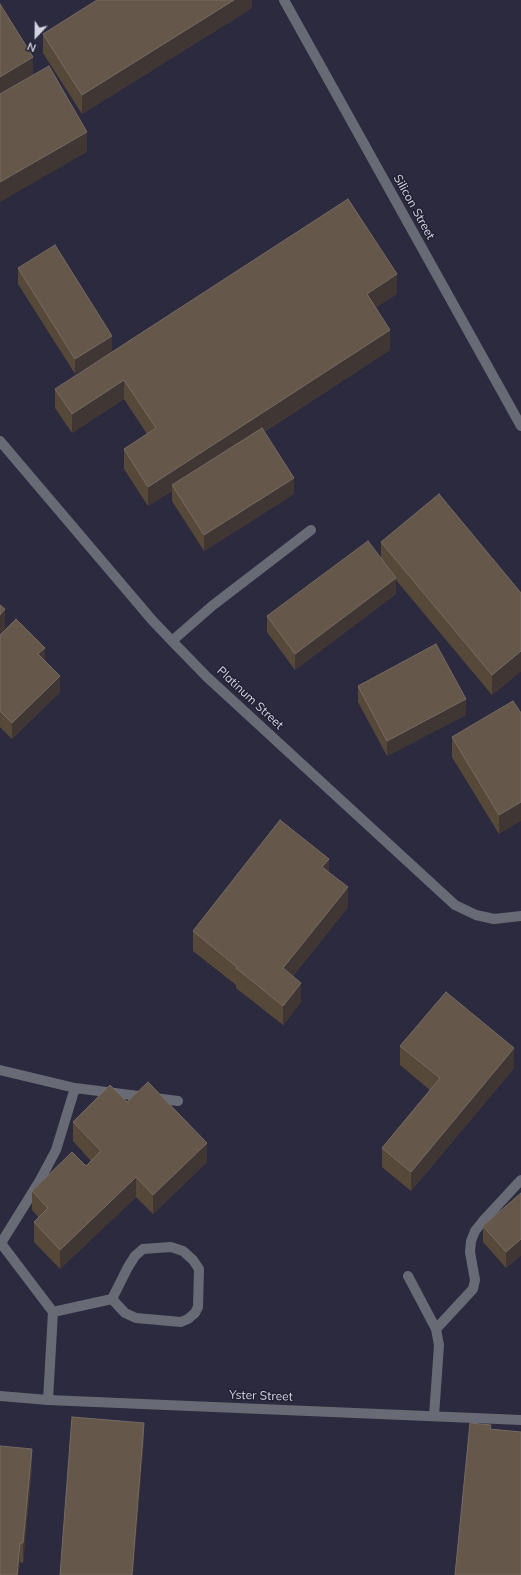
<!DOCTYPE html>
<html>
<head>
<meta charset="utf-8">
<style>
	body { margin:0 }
	#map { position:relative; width:521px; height:1575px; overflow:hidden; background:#2c2a3e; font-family:Mulish,sans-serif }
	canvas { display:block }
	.north { position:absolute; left:16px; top:16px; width:40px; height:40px; -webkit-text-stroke:3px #222034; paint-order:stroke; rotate:202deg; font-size:11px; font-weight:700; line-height:16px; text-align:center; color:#d5d5e2 }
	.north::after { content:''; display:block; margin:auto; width:14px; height:18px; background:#d5d5e2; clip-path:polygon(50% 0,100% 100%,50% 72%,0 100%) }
</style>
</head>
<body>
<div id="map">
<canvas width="521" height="1575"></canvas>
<div class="north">N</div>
</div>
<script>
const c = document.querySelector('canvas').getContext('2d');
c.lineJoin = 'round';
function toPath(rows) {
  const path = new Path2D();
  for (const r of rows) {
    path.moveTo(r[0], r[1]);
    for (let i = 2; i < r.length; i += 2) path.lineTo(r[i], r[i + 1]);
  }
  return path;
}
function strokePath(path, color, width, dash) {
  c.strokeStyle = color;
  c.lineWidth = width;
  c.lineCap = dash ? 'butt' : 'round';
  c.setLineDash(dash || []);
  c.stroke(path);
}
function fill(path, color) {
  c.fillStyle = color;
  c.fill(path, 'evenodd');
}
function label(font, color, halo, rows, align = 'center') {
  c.font = font + ' Mulish,sans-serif';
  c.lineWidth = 3;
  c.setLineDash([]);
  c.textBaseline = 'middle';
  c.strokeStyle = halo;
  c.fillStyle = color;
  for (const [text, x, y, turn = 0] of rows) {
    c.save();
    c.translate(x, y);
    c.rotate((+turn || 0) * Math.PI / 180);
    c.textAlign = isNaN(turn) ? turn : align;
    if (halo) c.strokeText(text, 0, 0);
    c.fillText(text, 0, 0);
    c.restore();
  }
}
strokePath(toPath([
	[284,0,521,426],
	[0,441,152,620,172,641,207,677,455,905,476,915,494,919,521,916],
	[172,641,212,606,311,530],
	[0,1070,75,1088,178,1101],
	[0,1242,53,1312,48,1400],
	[1,1243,39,1182,56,1150,75,1088],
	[408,1276,436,1329,439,1345,434,1416],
	[53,1312,112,1299,128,1267,135,1256,143,1249,171,1247,183,1251,193,1260,199,1269,198,1307,195,1313,188,1319,181,1322,136,1318,125,1313,112,1299],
	[436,1329,473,1289,475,1280,470,1252,471,1241,475,1231,483,1221,521,1180],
	[0,1396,48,1400,521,1420]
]), '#686b75', 10);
fill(toPath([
	[252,0,252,8,82,114,43,53,43,34],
	[18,268,112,352,75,374,18,284],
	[397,294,376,307,390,350,264,432,294,494,204,551,172,501,172,491,148,506,124,469,124,449,147,434,124,399,72,433,55,408,55,389],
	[381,542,521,593,521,671,492,695,396,580,396,594,295,670,267,632,267,616,381,558],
	[0,635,45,660,60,692,12,739,0,727],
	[358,686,466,715,387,756,358,702],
	[513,701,499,834,452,757,452,737],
	[329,873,348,907,293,976,301,1002,283,1025,236,988,236,985,193,951,193,931],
	[400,1046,514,1068,411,1191,382,1167,382,1148,430,1090,400,1065],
	[127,1102,207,1162,153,1214,136,1197,60,1269,34,1242,34,1222,39,1218,32,1210,32,1191,86,1166,91,1161,73,1141,73,1122],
	[521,1193,521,1255,506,1268,483,1242,483,1226],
	[32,1468,23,1563,20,1562,18,1575,0,1575]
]), '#574939');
fill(toPath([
	[234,0,252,0,252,8,82,114,82,95],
	[33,57,33,77,0,96,0,77],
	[87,132,87,152,0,202,0,182],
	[397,274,397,294,367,313,367,294],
	[390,330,390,350,175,489,172,485,172,491,148,506,148,487],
	[112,336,112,352,75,374,75,359],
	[124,380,124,399,72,433,72,414],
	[294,478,294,494,204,551,204,535],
	[396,578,396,594,295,670,295,654],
	[5,609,5,629,0,634,0,615],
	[45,648,45,664,38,654],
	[521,651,521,671,492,695,492,675],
	[60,676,60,692,12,739,12,723],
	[466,699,466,715,387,756,387,741],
	[521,802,521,821,499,834,499,815],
	[329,859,329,878,322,867],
	[348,887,348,907,283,988,283,968],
	[301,983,301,1002,283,1025,283,1006],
	[514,1048,514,1068,411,1191,411,1172],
	[207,1143,207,1162,153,1214,153,1195],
	[136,1177,136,1197,60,1269,60,1250],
	[521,1239,521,1255,506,1268,506,1252],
	[144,1423,144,1442,133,1575,132,1575],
	[32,1449,32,1468,23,1563,23,1543],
	[20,1543,20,1562,18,1575,17,1575]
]), '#403633');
const building = toPath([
	[97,0,234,0,82,95,43,34,97,0],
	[0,4,33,57,0,77,0,4],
	[49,66,87,132,0,182,0,94,49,66],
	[348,199,397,274,367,294,390,330,148,487,124,449,156,428,124,380,72,414,55,389,348,199],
	[55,245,112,336,75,359,18,268,55,245],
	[262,428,294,478,204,535,172,485,262,428],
	[439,494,521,593,521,651,492,675,381,542,439,494],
	[368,541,396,578,295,654,267,616,368,541],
	[0,605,5,609,0,615,0,605],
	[16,619,45,648,38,654,60,676,12,723,0,711,0,635,16,619],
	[436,644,466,699,387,741,358,686,436,644],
	[513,701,521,713,521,802,499,815,452,737,513,701],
	[280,820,329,859,322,867,348,887,283,968,301,983,283,1006,236,968,237,967,193,931,280,820],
	[446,992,514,1048,411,1172,382,1148,440,1078,400,1046,446,992],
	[148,1082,207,1143,153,1195,136,1177,60,1250,34,1222,48,1208,32,1191,72,1152,86,1166,101,1151,73,1122,110,1085,127,1102,148,1082],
	[521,1193,521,1239,506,1252,483,1226,521,1193],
	[72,1417,144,1423,132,1575,60,1575,72,1417],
	[470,1423,491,1425,490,1429,521,1432,521,1575,455,1575,470,1423],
	[0,1446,32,1449,23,1543,20,1543,17,1575,0,1575,0,1446]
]);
fill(building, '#65584b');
strokePath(building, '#766b63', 1);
label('12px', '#d5d5e2', '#222034', [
	["Silicon Street",414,207,61],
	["Platinum Street",250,698,43],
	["Yster Street",261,1396,2]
]);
</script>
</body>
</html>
